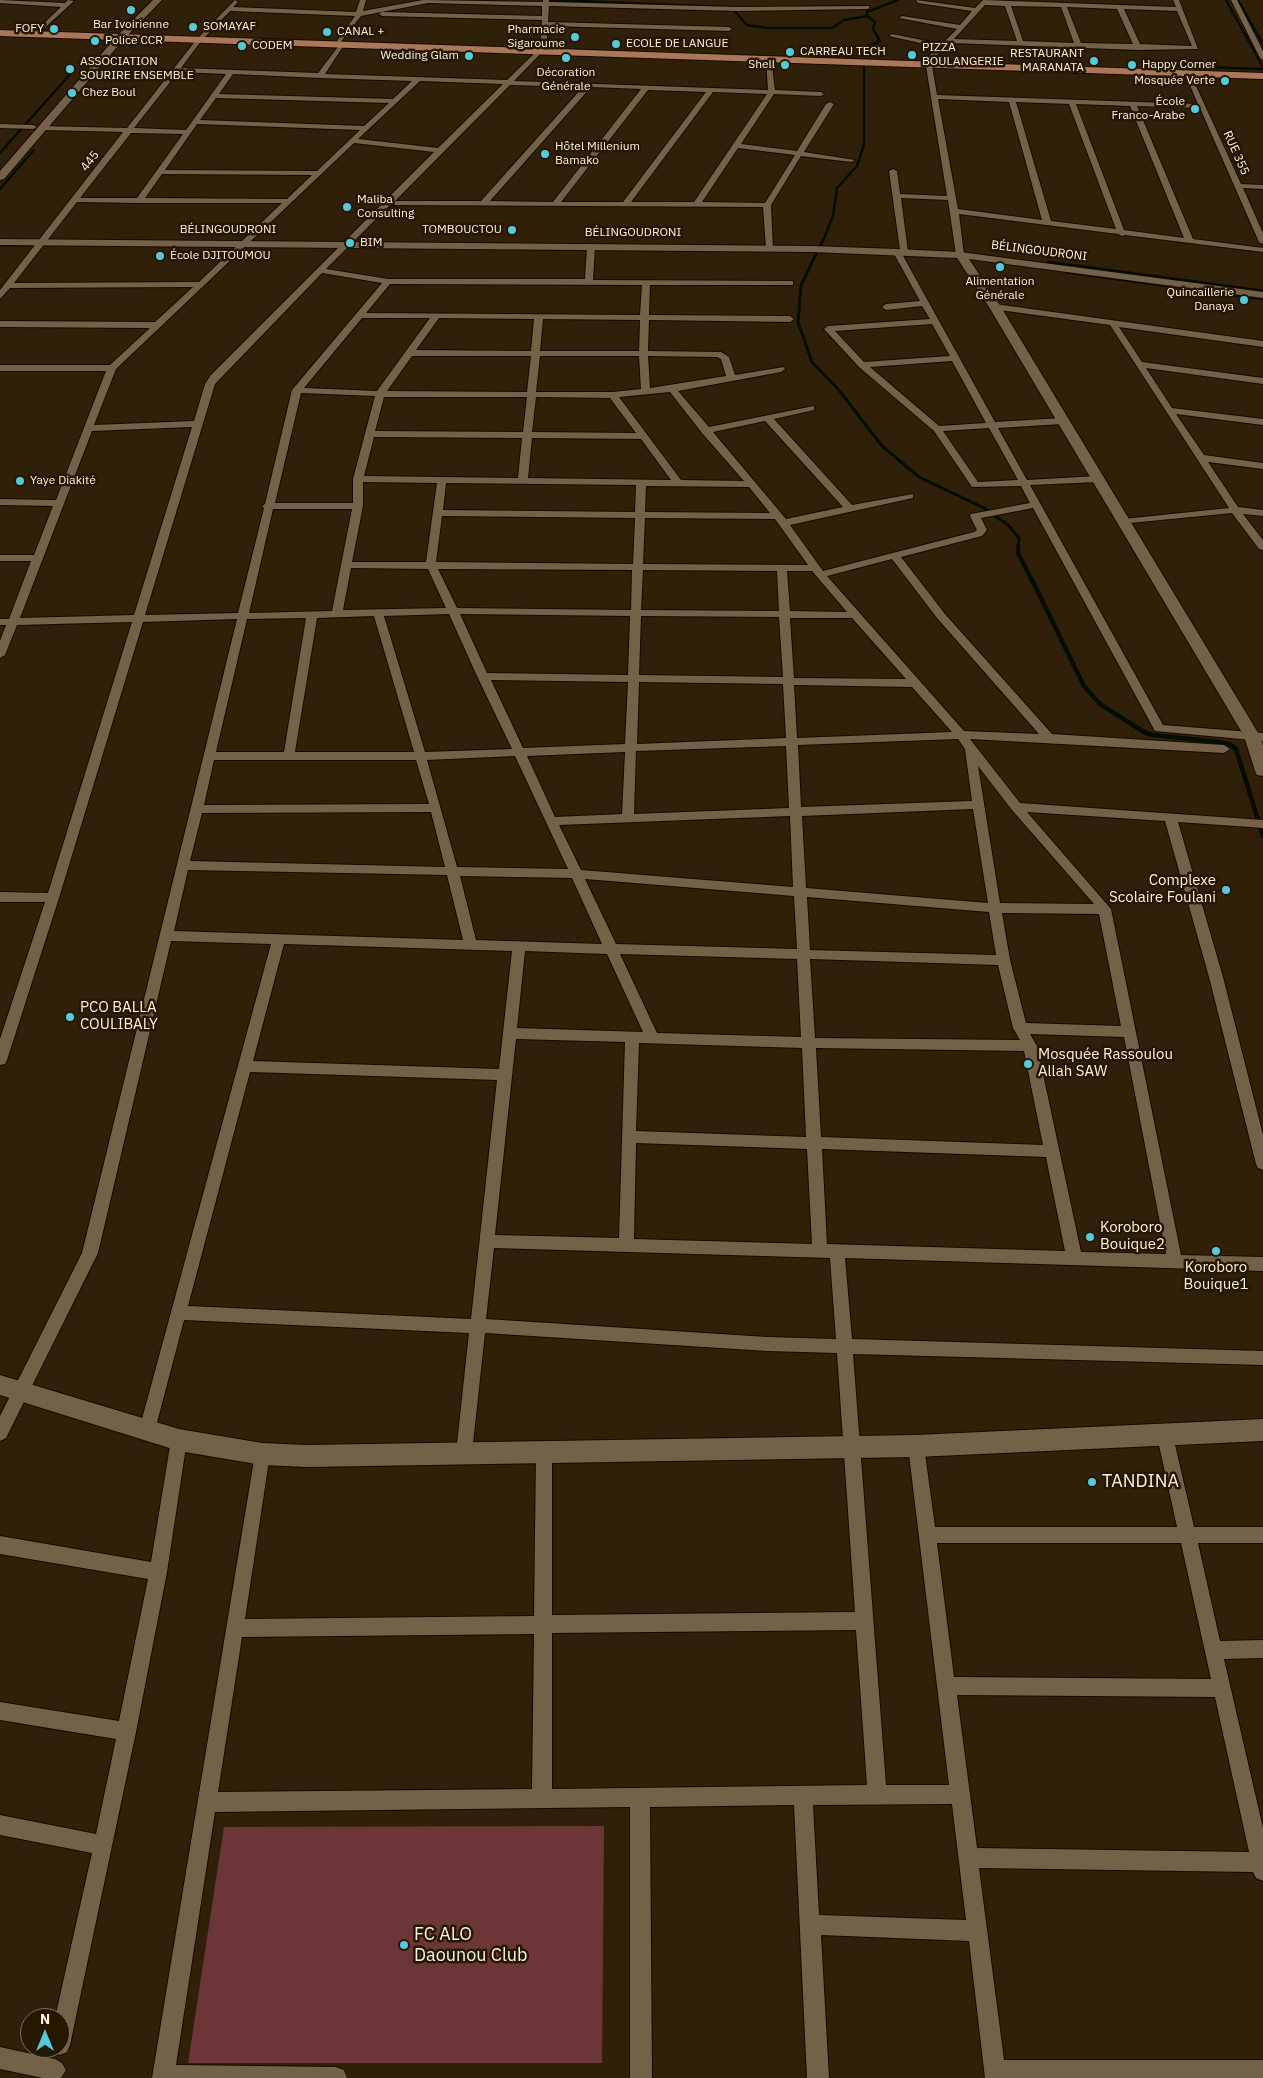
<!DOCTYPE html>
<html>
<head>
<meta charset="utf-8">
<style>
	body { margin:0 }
	#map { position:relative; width:1263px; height:2078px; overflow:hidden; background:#302009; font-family:"IBM Plex Sans",sans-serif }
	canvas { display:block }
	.north { position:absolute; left:20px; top:2008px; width:50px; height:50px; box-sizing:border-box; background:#261701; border:1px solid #7c6f5c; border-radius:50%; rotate:0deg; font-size:14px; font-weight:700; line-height:20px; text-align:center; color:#fdf2e4 }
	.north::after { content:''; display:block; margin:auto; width:18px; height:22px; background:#55cadf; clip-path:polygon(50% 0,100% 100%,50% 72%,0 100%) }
</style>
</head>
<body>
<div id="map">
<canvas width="1263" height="2078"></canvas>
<div class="north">N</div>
</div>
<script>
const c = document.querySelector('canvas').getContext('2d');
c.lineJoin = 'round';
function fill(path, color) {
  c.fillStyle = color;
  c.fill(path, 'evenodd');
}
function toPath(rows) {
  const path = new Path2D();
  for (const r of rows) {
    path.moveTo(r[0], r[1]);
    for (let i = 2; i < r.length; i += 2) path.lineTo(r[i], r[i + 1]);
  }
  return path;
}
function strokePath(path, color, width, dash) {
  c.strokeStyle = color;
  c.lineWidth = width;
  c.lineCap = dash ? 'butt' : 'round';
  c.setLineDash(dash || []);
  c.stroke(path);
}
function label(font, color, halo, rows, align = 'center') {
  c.font = font + ' "IBM Plex Sans",sans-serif';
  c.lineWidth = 5;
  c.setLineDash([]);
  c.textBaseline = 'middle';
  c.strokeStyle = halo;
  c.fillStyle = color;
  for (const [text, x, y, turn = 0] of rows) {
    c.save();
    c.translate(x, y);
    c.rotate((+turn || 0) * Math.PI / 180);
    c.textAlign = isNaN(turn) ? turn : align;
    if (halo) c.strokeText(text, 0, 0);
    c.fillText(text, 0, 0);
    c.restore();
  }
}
fill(toPath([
	[604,1826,602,2063,188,2063,224,1827]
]), '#6c3638');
strokePath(toPath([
	[551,0,723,7],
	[1226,0,1263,67],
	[1238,0,1263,44],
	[731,7,747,25,767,28,832,28,844,20,867,16],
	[865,55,865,48,880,41,873,29,875,22,867,16,867,12,898,0],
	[1172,66,1263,69],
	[0,153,73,71],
	[0,189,33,151],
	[823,241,833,216,837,188,857,166,864,144,864,66]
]), '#040d00', 2.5);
strokePath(toPath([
	[823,240,801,285,798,322,812,362,838,389,882,446,919,477,984,508,1008,525,1019,538,1018,549],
	[0,245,51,245],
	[1048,262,1263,291],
	[1066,272,1263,299]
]), '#040d00', 3);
strokePath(toPath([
	[1018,547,1018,553,1038,592],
	[1037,590,1084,686,1100,704,1144,732,1153,735,1219,742,1231,745,1236,749,1263,836]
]), '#040d00', 4.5);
const street = toPath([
	[0,0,65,3,68,0,74,1,39,33,37,30,61,7,0,3,0,0],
	[235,0,238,2,233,7,356,12,360,0,366,0,363,11,423,0,543,2,543,0,549,0,549,2,737,7,870,6,868,9,737,11,549,6,548,22,729,27,732,29,729,31,548,26,546,48,514,81,768,90,766,59,771,58,775,90,821,92,824,94,821,96,774,94,741,144,797,151,826,104,830,102,834,104,804,152,855,160,851,162,801,156,771,205,773,250,766,248,763,207,390,205,326,269,388,279,585,279,587,247,591,245,595,247,593,280,793,281,793,285,650,285,649,315,790,316,794,319,790,322,649,320,648,351,721,352,729,357,735,375,784,367,785,369,781,372,678,391,709,427,814,406,814,410,774,419,852,505,913,494,913,498,790,525,823,571,974,532,977,530,970,516,971,514,1030,503,1021,486,972,487,934,431,859,367,824,329,828,326,930,319,922,306,886,310,882,307,886,304,920,301,893,252,900,250,889,171,893,169,897,171,900,194,947,196,925,60,938,47,889,36,892,34,942,44,957,29,899,18,902,16,960,25,972,11,918,3,916,0,975,8,983,0,1176,7,1173,0,1179,0,1198,49,1138,50,951,43,931,60,937,95,1198,104,1185,74,1190,73,1241,184,1263,185,1263,189,1243,188,1263,233,1263,244,1259,242,1200,108,1137,106,1193,239,1263,248,1263,252,1125,235,1122,236,1118,234,959,214,964,255,960,257,956,255,948,200,901,198,908,252,902,254,995,422,1062,418,1067,421,1062,424,998,428,1027,480,1098,476,1103,479,1098,482,1030,485,1163,725,1263,733,1263,741,1155,731,1033,508,981,518,987,530,982,536,901,557,945,614,1052,734,1224,745,1230,749,1224,753,970,739,1020,803,1263,820,1263,828,1178,822,1223,977,1263,1135,1263,1170,1258,1168,1256,1164,1209,977,1165,821,1027,812,1111,909,1181,1255,1263,1257,1263,1271,845,1258,852,1339,1263,1351,1263,1365,853,1354,886,1785,949,1785,908,1446,910,1440,916,1438,922,1440,924,1446,935,1527,1177,1527,1157,1436,1159,1430,1165,1428,1171,1430,1173,1436,1194,1527,1263,1527,1263,1543,1198,1543,1220,1641,1263,1640,1263,1658,1224,1659,1263,1828,1263,1881,1256,1878,1253,1872,979,1868,1004,2060,1263,2060,1263,2078,985,2078,969,1941,821,1935,829,2078,807,2078,794,1805,650,1807,652,2078,630,2078,630,1807,215,1812,176,2065,336,2067,344,2070,347,2078,152,2078,256,1448,262,1446,268,1448,270,1454,245,1619,534,1616,536,1452,538,1446,544,1444,550,1446,552,1452,552,1615,855,1612,837,1353,767,1351,485,1333,472,1453,470,1459,464,1461,458,1459,456,1453,469,1333,184,1320,155,1430,153,1435,147,1438,141,1435,139,1430,271,944,171,941,98,1253,6,1438,0,1441,0,1416,82,1253,237,619,143,622,59,898,7,1060,5,1064,0,1065,0,1039,45,902,0,902,0,892,48,893,132,622,17,625,5,655,0,658,0,641,6,625,0,625,0,619,9,619,31,561,0,561,0,555,34,555,53,506,0,505,0,499,56,500,106,371,0,371,0,365,110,365,150,328,0,327,0,321,155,322,193,287,10,288,0,299,0,290,123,132,43,130,40,130,40,126,127,128,197,39,235,0],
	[428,3,542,6,542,16,382,12,379,14,382,16,542,20,540,48,507,80,325,74,344,45,341,43,318,73,181,68,201,41,230,11,355,16,337,41,340,43,361,16,428,3],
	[985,5,1005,6,1017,41,954,39,985,5],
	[1011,6,1061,7,1074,43,1023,41,1011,6],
	[1067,7,1117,9,1133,44,1081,43,1067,7],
	[1124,9,1177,11,1192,46,1140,44,1124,9],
	[178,72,226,74,186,130,134,128,178,72],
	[233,74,320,78,412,81,393,99,219,94,233,74],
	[420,81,503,84,438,148,358,139,420,81],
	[510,85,583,87,481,201,395,201,510,85],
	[591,87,641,89,553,202,490,201,591,87],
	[648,90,706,92,623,202,561,202,648,90],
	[713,92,767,94,694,202,631,202,713,92],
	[216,98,389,103,364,126,200,120,216,98],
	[938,99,1009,102,1042,220,958,209,938,99],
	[1016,102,1069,104,1116,229,1051,221,1016,102],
	[1076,104,1130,106,1184,238,1124,230,1076,104],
	[197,124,360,130,317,171,165,170,197,124],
	[131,133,183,134,137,198,80,198,131,133],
	[354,143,434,152,211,375,205,384,194,421,94,425,116,369,354,143],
	[738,148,795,155,765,203,702,202,738,148],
	[162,174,312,175,287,199,145,198,162,174],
	[77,202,139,203,282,203,199,282,14,283,77,202],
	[322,273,382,283,292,390,265,504,262,506,264,508,238,613,145,615,215,384,322,273],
	[390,284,642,285,640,315,366,313,390,284],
	[362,318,430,318,377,391,304,388,362,318],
	[439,318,534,319,531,351,416,350,439,318],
	[543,319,640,320,639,351,540,351,543,319],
	[932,324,950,356,864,362,835,331,932,324],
	[412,356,531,356,527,392,387,391,412,356],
	[540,356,639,356,641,389,613,392,536,392,540,356],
	[648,356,717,357,721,359,726,376,650,388,648,356],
	[952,361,986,423,939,426,870,367,952,361],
	[670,392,702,433,744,481,681,480,619,397,670,392],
	[301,393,375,396,353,479,353,503,275,503,301,393],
	[384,397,527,397,523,432,375,431,384,397],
	[536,397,610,398,636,433,532,432,536,397],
	[765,421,843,507,786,519,713,432,765,421],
	[192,427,134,615,20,618,92,431,192,427],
	[989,428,1018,480,978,482,943,431,989,428],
	[374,437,522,438,518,478,364,476,374,437],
	[532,438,641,439,671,480,528,478,532,438],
	[363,482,437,483,426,562,352,562,363,506,363,482],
	[446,483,636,485,635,512,443,510,446,483],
	[646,486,749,487,770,513,645,512,646,486],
	[273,509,352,509,332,611,249,613,273,509],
	[442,516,635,518,633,564,436,562,442,516],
	[645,518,775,519,808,565,643,564,645,518],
	[892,559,937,618,1039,734,964,731,827,576,892,559],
	[351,568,428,569,446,608,343,610,351,568],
	[438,569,632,570,631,610,457,608,438,569],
	[643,570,777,571,779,611,641,610,643,570],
	[787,571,812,571,847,612,790,611,787,571],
	[449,614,477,676,512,749,425,752,384,616,449,614],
	[460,614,630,616,628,675,487,673,460,614],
	[374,616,414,752,295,752,317,618,374,616],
	[641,616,779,617,783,677,639,675,641,616],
	[306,618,284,752,216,752,247,619,306,618],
	[790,618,852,618,906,679,794,678,790,618],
	[491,680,628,682,625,744,523,748,491,680],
	[639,682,783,684,786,738,637,744,639,682],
	[794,685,912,687,952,732,797,738,794,685],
	[958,739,965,749,972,801,801,807,798,745,958,739],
	[786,746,789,808,634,814,636,751,786,746],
	[625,752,622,814,555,817,527,756,625,752],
	[515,756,568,869,457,867,427,760,515,756],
	[214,760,416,760,429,804,204,805,214,760],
	[978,766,1012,810,1094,904,1000,903,978,766],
	[973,809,988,903,806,888,802,816,973,809],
	[431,812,445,867,190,861,202,813,431,812],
	[790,816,793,887,581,870,559,825,790,816],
	[188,870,447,875,463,940,174,931,188,870],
	[460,876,572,878,602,944,476,940,460,876],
	[585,879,794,896,797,949,616,944,585,879],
	[807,897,989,912,996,955,810,950,807,897],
	[1002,913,1099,914,1121,1026,1026,1023,1010,960,1002,913],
	[284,944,512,951,499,1069,253,1061,284,944],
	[525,951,607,954,643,1032,517,1028,525,951],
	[620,954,797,959,801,1037,657,1033,620,954],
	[810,959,998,965,1013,1028,1020,1040,815,1038,810,959],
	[1030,1034,1124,1037,1166,1254,1081,1252,1037,1046,1030,1034],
	[516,1039,625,1042,619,1238,495,1235,516,1039],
	[639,1043,802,1048,806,1137,636,1131,639,1043],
	[816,1048,1024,1051,1043,1145,821,1137,816,1048],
	[250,1072,497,1080,471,1319,188,1306,250,1072],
	[636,1143,807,1149,812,1244,634,1239,636,1143],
	[822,1149,1046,1157,1065,1251,827,1244,822,1149],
	[494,1248,830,1258,836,1339,767,1337,486,1319,494,1248],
	[937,1543,1181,1543,1211,1679,954,1677,937,1543],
	[856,1630,867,1785,552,1789,552,1633,856,1630],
	[534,1634,532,1789,218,1792,242,1637,534,1634],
	[957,1695,1215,1697,1249,1852,977,1848,957,1695],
	[952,1804,966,1920,819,1915,813,1805,952,1804],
	[1231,0,1237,0,1263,51,1263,60,1260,58,1231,0],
	[0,124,33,125,37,127,33,129,0,128,0,124],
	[995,304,1263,341,1263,347,1119,327,1142,362,1263,378,1263,384,1146,368,1172,408,1263,419,1263,425,1176,414,1204,455,1263,463,1263,469,1208,462,1238,507,1263,510,1263,516,1243,514,1263,540,1263,550,1259,549,1232,513,1120,524,1119,522,1124,519,1229,508,1110,325,992,309,992,305,995,304],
	[179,1432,185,1434,187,1440,167,1572,136,1732,70,2045,67,2052,60,2055,53,2052,51,2048,60,2048,60,2018,55,2018,92,1853,0,1835,0,1815,96,1834,116,1739,0,1720,0,1702,119,1721,148,1579,0,1554,0,1536,151,1562,171,1440,173,1434,179,1432],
	[0,2047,55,2059,62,2063,66,2070,61,2078,43,2078,0,2069,0,2047]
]);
const secondary = toPath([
	[153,0,162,0,123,40,4,179,0,180,0,171,117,36,153,0],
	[0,239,812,246,897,249,960,252,1263,292,1263,298,969,259,1001,307,1260,736,1263,746,1263,776,1257,775,1255,771,1244,736,989,307,957,258,812,252,0,245,0,239],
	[0,1375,179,1429,262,1443,307,1445,916,1435,1263,1419,1263,1441,916,1457,307,1467,262,1465,179,1451,0,1395,0,1375]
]);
const primary = toPath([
	[0,30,1263,73,1263,79,0,36,0,30]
]);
strokePath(street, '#180900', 2);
strokePath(secondary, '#180900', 2);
strokePath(primary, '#180900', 2);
fill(street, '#736148');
fill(secondary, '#736148');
fill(primary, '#aa7859');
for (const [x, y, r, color] of [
	[131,10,5,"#55cadf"],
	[193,27,5,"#55cadf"],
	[54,29,5,"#55cadf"],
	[327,32,5,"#55cadf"],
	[575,37,5,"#55cadf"],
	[95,41,5,"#55cadf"],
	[616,44,5,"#55cadf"],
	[242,46,5,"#55cadf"],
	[790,52,5,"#55cadf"],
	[912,55,5,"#55cadf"],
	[469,56,5,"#55cadf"],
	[566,58,5,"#55cadf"],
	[1094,61,5,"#55cadf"],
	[785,65,5,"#55cadf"],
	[1132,65,5,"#55cadf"],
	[70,69,5,"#55cadf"],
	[1225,81,5,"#55cadf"],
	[72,93,5,"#55cadf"],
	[1195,109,5,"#55cadf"],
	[545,154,5,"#55cadf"],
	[347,207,5,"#55cadf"],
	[512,230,5,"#55cadf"],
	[350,243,5,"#55cadf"],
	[160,256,5,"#55cadf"],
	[1000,267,5,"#55cadf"],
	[1244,300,5,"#55cadf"],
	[20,481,5,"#55cadf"],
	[1226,890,5,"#55cadf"],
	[70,1017,5,"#55cadf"],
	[1028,1064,5,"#55cadf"],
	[1090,1237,5,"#55cadf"],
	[1216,1251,5,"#55cadf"],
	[1092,1482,5,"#55cadf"],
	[404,1945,5,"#55cadf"]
]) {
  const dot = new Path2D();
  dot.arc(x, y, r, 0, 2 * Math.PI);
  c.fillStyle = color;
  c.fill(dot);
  strokePath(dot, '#261701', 2);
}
label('12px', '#fdf2e4', '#261701', [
	["Bar Ivoirienne",131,25,"center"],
	["SOMAYAF",203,27],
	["FOFY",44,29,"right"],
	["Pharmacie",565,30,"right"],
	["Sigaroume",565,44,"right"],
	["CANAL +",337,32],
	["Police CCR",105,41],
	["ECOLE DE LANGUE",626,44],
	["CODEM",252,46],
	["PIZZA",922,48],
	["BOULANGERIE",922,62],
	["CARREAU TECH",800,52],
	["RESTAURANT",1084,54,"right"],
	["MARANATA",1084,68,"right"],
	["Wedding Glam",459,56,"right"],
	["ASSOCIATION",80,62],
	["SOURIRE ENSEMBLE",80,76],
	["Shell",775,65,"right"],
	["Happy Corner",1142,65],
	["Décoration",566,73,"center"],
	["Générale",566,87,"center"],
	["Mosquée Verte",1215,81,"right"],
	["Chez Boul",82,93],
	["École",1185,102,"right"],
	["Franco-Arabe",1185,116,"right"],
	["Hôtel Millenium",555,147],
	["Bamako",555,161],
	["Maliba",357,200],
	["Consulting",357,214],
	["TOMBOUCTOU",502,230,"right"],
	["BIM",360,243],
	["École DJITOUMOU",170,256],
	["Alimentation",1000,282,"center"],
	["Générale",1000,296,"center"],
	["Quincaillerie",1234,293,"right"],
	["Danaya",1234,307,"right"],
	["Yaye Diakité",30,481]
], 'left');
label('12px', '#fdf2e4', '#261701', [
	["RUE 355",1236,153,66],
	["445",90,161,-52],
	["BÉLINGOUDRONI",228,230],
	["BÉLINGOUDRONI",633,233],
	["BÉLINGOUDRONI",1039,251,7]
]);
label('15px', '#fdf2e4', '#261701', [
	["Complexe",1216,881,"right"],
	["Scolaire Foulani",1216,898,"right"],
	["PCO BALLA",80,1008],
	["COULIBALY",80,1025],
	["Mosquée Rassoulou",1038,1055],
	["Allah SAW",1038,1072],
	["Koroboro",1100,1228],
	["Bouique2",1100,1245],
	["Koroboro",1216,1268,"center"],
	["Bouique1",1216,1285,"center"]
], 'left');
label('18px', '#fdf2e4', '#261701', [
	["TANDINA",1102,1482],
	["FC ALO",414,1935],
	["Daounou Club",414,1956]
], 'left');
</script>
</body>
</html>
